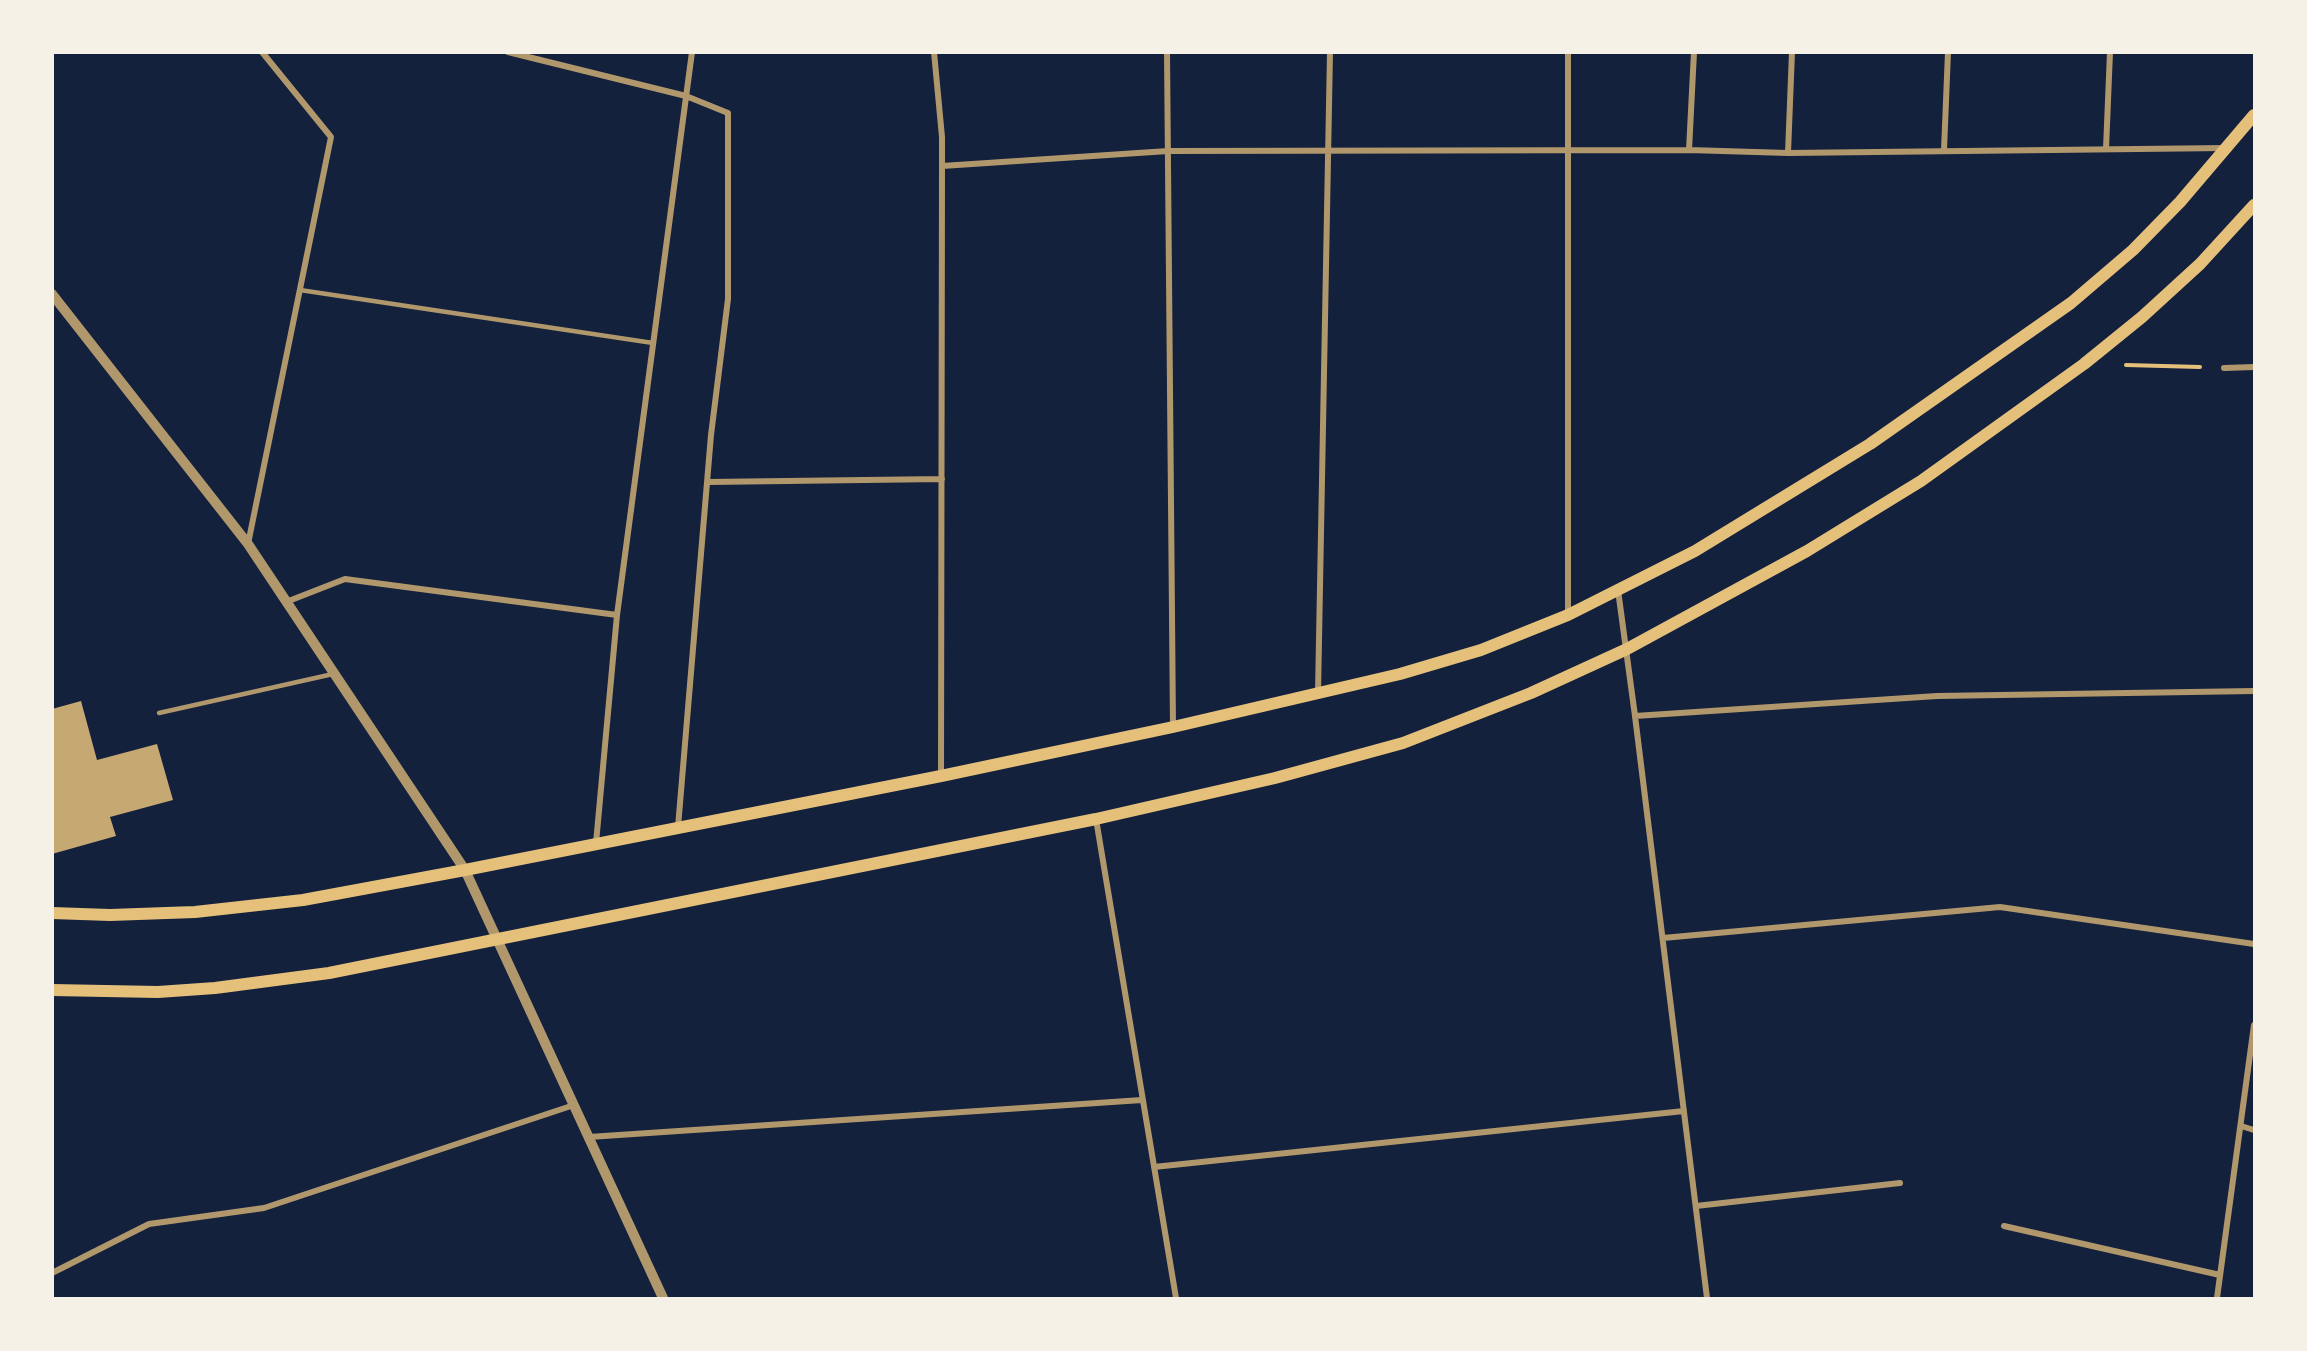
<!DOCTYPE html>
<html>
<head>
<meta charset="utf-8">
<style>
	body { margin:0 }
	#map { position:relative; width:2307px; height:1351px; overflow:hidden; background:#14213d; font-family:Overpass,sans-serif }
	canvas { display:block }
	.frame { position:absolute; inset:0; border:54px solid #f6f1e7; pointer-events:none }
</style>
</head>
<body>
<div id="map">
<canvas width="2307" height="1351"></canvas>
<div class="frame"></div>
</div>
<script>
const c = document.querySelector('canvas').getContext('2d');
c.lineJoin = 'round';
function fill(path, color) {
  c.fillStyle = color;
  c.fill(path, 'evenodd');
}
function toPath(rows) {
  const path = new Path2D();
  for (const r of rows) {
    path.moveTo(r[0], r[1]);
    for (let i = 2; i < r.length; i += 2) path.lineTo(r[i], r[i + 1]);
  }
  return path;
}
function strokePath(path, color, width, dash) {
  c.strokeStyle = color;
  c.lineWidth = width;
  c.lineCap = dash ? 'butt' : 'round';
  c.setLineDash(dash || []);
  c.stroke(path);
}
fill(toPath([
	[81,701,97,760,157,744,173,800,110,817,116,836,52,854,52,709]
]), '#c6a872');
strokePath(toPath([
	[2126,365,2200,367]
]), '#e5c07b', 4);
strokePath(toPath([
	[300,290,653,343],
	[159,713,333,674]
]), '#b1986c', 4.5);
strokePath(toPath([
	[508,52,686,96,728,113,728,299,711,435,678,827],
	[934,52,942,137,942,166,941,776],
	[1167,52,1173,727],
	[2106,149,2110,52],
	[1689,150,1694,52],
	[1944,150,1948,52],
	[1788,153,1792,52],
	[942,166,1168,151,1689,150,1788,153,2225,148],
	[2224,368,2254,367],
	[708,482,942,479],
	[248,544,331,137,262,52],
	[1618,590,1635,716,1707,1298],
	[286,602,345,579,617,615],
	[1568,615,1568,52],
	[1318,693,1330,52],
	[1635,716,1937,696,2254,691],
	[1096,819,1176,1298],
	[596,843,617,615,692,52],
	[1663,938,2000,907,2254,944],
	[2241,1126,2254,1130],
	[589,1137,1142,1100],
	[1154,1167,1684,1111],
	[1696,1206,1900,1183],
	[2004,1226,2220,1275],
	[52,1273,149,1224,264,1208,574,1105],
	[2217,1298,2254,1025]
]), '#b1986c', 6);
strokePath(toPath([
	[52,294,248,544,465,870,663,1298]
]), '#b1986c', 10);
strokePath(toPath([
	[52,913,110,915,195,912,303,900,465,870,941,776,1173,727,1400,674,1481,650,1568,615,1695,551,1870,444,2071,303,2133,250,2180,202,2254,115],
	[52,990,158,992,215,988,329,973,1096,819,1275,778,1403,743,1531,693,1627,649,1807,551,1921,481,2084,364,2142,317,2200,264,2254,205]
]), '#e5c07b', 12);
</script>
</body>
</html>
